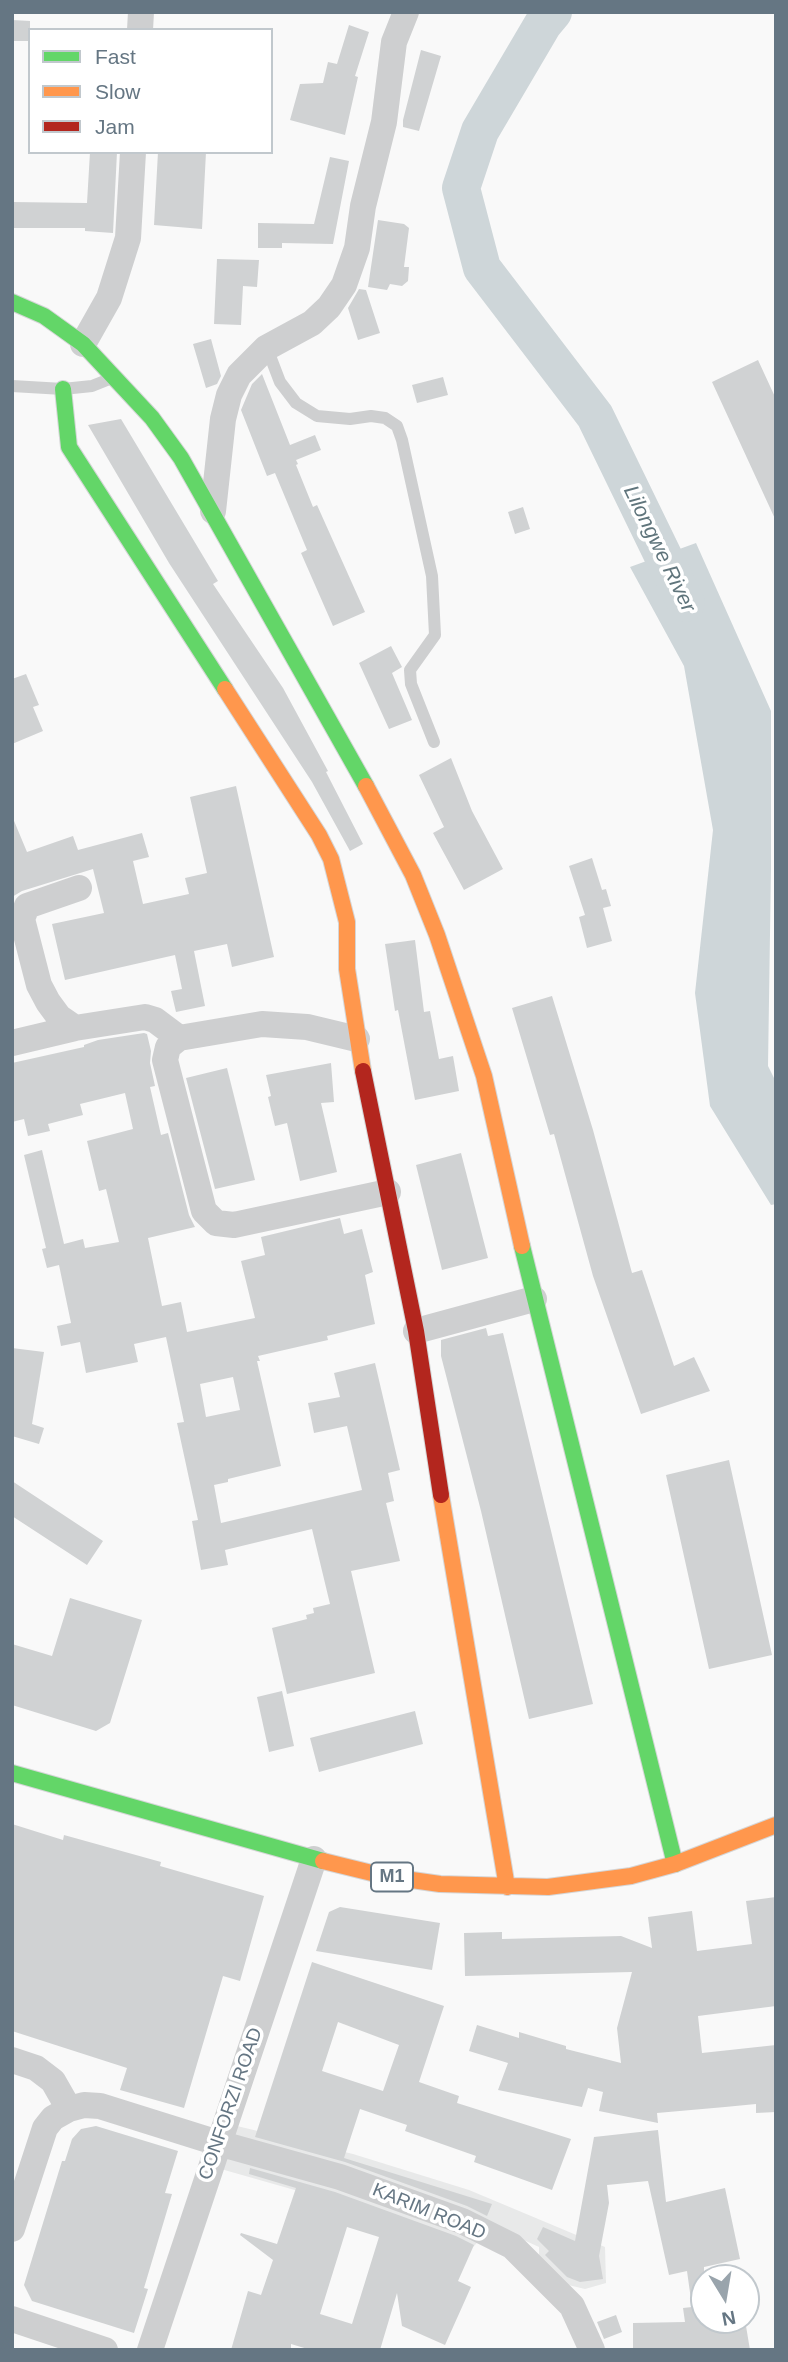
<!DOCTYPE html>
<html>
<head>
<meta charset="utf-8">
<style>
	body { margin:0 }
	#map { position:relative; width:788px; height:2362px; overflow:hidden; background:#f9f9f9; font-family:Helvetica,sans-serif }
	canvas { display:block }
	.frame { position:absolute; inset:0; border:14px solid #657683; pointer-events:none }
	.legend { position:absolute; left:28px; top:28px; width:245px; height:126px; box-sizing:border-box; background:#fff; border:2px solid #c1c8cd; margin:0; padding:9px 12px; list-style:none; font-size:21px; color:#657683 }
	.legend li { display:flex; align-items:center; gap:14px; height:35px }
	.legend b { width:35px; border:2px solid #c1c8cd }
	.north { position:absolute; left:690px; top:2264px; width:70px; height:70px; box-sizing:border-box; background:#fff; border:2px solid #c1c8cd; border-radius:50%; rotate:169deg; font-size:19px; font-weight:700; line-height:28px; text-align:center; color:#657683 }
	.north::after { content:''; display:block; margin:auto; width:24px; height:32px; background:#99a4ac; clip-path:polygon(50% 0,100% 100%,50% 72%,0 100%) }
</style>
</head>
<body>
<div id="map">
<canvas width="788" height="2362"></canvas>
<div class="frame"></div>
<ul class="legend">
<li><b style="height:9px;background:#63d668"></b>Fast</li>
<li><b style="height:9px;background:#ff974d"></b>Slow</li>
<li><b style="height:9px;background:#b3261e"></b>Jam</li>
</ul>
<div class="north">N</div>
</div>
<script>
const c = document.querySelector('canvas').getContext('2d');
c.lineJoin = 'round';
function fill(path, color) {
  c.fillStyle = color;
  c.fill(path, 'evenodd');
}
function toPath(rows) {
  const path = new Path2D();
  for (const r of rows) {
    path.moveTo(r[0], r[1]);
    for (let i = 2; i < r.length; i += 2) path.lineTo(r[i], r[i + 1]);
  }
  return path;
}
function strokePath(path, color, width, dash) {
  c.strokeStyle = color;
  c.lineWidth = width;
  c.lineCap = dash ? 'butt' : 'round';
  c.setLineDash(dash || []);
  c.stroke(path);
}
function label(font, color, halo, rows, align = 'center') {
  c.font = font + ' Helvetica,sans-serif';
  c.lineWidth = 7;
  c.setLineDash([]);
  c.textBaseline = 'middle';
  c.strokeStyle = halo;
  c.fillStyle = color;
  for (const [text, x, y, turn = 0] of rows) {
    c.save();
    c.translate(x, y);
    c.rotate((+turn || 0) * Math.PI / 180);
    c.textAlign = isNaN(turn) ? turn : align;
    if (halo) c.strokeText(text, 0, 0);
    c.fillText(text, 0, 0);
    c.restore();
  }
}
fill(toPath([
	[237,2126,353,2154,469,2190,605,2247,606,2283,585,2289,560,2283,539,2263,539,2247,493,2226,473,2247,435,2230,221,2169]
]), '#e8e9e9');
fill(toPath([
	[696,543,771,711,771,868,768,1066,776,1082,776,1204,771,1205,710,1106,695,993,713,830,684,666,630,567]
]), '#ced6d9');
strokePath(toPath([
	[553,12,543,24,480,131,461,188,482,268,595,416,686,603]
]), '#ced6d9', 38);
fill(toPath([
	[12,20,30,21,30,41,12,41],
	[349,25,369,32,355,76,358,77,345,135,290,120,300,84,323,83,328,62,337,64],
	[421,50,441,56,419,131,403,127,403,120],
	[90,152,117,152,113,233,85,231,85,228,12,228,12,202,87,203],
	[158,152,206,152,202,229,154,225],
	[330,157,349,161,333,244,282,243,282,248,258,248,258,223,314,224],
	[378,220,404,224,409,228,404,267,409,267,408,281,402,286,390,284,387,290,368,287],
	[217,259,259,260,257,287,243,286,241,325,214,324],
	[359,289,366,290,380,333,358,340,348,308],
	[211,339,221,376,217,384,206,388,193,344],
	[758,360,776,399,776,521,712,382],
	[262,374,290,445,315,435,321,450,296,460,298,464,296,465,313,507,317,505,365,612,333,626,301,553,307,550,275,473,267,476,241,410,252,384],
	[443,377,448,395,417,403,412,385],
	[121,419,218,581,213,584,283,688,328,771,326,772,363,844,350,851,312,782,169,563,88,425],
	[523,507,530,529,515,534,508,512],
	[391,646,402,667,392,673,412,720,389,729,359,663],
	[26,674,39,705,33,707,43,731,12,744,12,679],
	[451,758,472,811,503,869,464,890,433,833,444,827,419,775],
	[236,786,274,957,232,967,227,944,194,951,205,1006,176,1012,171,991,182,989,175,955,65,980,52,924,104,913,93,869,22,891,12,897,12,816,27,852,73,836,78,850,142,833,149,857,133,861,143,904,189,894,185,878,207,873,190,797],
	[592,858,602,890,606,889,611,906,603,908,612,941,587,948,579,917,585,915,569,866],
	[415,940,424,1012,430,1011,439,1059,453,1056,459,1091,415,1100,398,1010,395,1011,385,944],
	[552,996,593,1130,632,1273,642,1270,674,1366,694,1357,710,1391,641,1414,593,1276,554,1134,550,1135,512,1008],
	[144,1033,147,1034,151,1051,150,1063,155,1086,150,1087,161,1135,168,1133,189,1215,195,1227,148,1238,162,1306,181,1302,187,1332,255,1318,241,1261,265,1255,261,1237,340,1218,344,1234,362,1229,373,1272,365,1275,375,1324,327,1336,328,1340,258,1356,260,1361,257,1361,281,1466,228,1479,228,1482,214,1485,221,1523,362,1490,347,1426,314,1433,308,1403,340,1397,334,1373,375,1363,400,1470,388,1473,394,1501,386,1503,400,1561,351,1571,375,1673,287,1694,272,1628,307,1619,306,1615,314,1613,313,1608,330,1604,312,1529,225,1550,228,1565,201,1570,192,1521,198,1520,177,1423,184,1422,166,1337,134,1344,138,1362,86,1373,80,1342,61,1346,57,1326,71,1323,59,1265,47,1268,42,1249,46,1248,24,1155,42,1150,64,1244,83,1239,85,1248,119,1242,106,1189,99,1191,87,1141,133,1129,125,1093,80,1104,83,1115,48,1124,50,1131,28,1136,24,1119,12,1122,12,1063,84,1047,84,1045,98,1040],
	[233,1377,240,1410,206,1417,200,1384],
	[331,1063,334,1102,321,1103,337,1172,300,1181,287,1123,275,1126,268,1097,271,1096,266,1075],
	[227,1068,255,1180,215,1189,186,1078],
	[461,1153,488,1258,442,1270,416,1165],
	[486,1328,488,1336,503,1333,593,1704,529,1719,481,1511,441,1356,441,1340],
	[12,1348,44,1352,32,1424,44,1428,39,1444,12,1436],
	[729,1460,772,1655,709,1669,666,1475],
	[12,1481,103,1541,87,1565,12,1516],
	[70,1598,142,1620,110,1723,96,1731,12,1705,12,1644,52,1656],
	[282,1691,294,1746,269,1752,257,1697],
	[415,1711,423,1744,319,1772,310,1738],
	[12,1824,63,1840,64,1835,161,1862,160,1866,264,1896,240,1981,223,1976,184,2108,120,2090,127,2068,12,2031],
	[776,1897,776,2006,698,2016,702,2053,776,2045,776,2112,756,2113,756,2104,725,2107,657,2113,658,2123,599,2111,603,2092,588,2088,582,2107,498,2090,508,2063,469,2051,477,2025,519,2038,519,2032,566,2046,566,2049,621,2063,617,2028,632,1972,465,1976,464,1933,502,1932,502,1939,621,1936,652,1948,648,1917,692,1911,697,1951,752,1944,746,1901],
	[340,1907,440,1923,432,1970,316,1951,329,1912],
	[312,1962,444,2006,419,2082,459,2096,457,2103,571,2139,552,2190,474,2162,476,2156,405,2131,407,2125,360,2109,344,2158,492,2204,487,2216,467,2206,345,2162,255,2137],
	[338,2022,399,2045,383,2091,322,2071],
	[96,2126,178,2151,165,2193,172,2194,144,2288,148,2289,134,2333,32,2301,24,2285,62,2161,65,2161,72,2139,81,2129],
	[658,2130,666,2202,725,2188,740,2259,704,2267,704,2320,745,2320,750,2350,633,2350,633,2323,685,2322,683,2308,692,2307,687,2271,669,2275,648,2181,607,2185,609,2203,599,2256,603,2279,580,2282,567,2277,545,2255,549,2251,537,2239,543,2227,575,2241,594,2137],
	[250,2168,335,2192,456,2236,474,2245,458,2281,471,2287,445,2345,402,2326,397,2293,380,2350,311,2350,291,2344,291,2350,231,2350,248,2291,261,2295,273,2260,240,2235,241,2233,277,2244,296,2188,249,2174],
	[347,2227,379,2237,352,2324,320,2314],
	[616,2315,622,2332,604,2339,597,2322]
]), '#d0d2d3');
const fast = toPath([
	[12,302,44,316,83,344,152,418,181,458,366,786],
	[63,389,69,447,225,689],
	[522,1246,675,1864],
	[12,1773,323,1861]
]);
const slow = toPath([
	[225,689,319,835,331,859,347,922,347,969,363,1071],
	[366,786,413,875,437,935,484,1076,522,1246],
	[441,1495,507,1887],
	[323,1861,384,1876,440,1884,548,1887,631,1876,675,1864,776,1825]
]);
const jam = toPath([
	[363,1071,416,1331,441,1495]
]);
strokePath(fast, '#d5d6d7', 18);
strokePath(slow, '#d5d6d7', 18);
strokePath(jam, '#d5d6d7', 18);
strokePath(toPath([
	[267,348,280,382,296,403,317,416,350,419,371,416,385,418,397,426,402,440,432,576,435,635,410,670,411,684,434,742],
	[12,386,63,389,92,386,112,378]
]), '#cecfd0', 12);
strokePath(toPath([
	[140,30,141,12],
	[83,344,109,298,128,238,133,152],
	[213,511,223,419,229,395,239,375,266,348,312,323,329,307,344,285,357,248,363,206,384,122,394,42,406,12],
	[75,1028,59,1017,48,1002,39,985,22,919,27,906,79,888],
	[357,1039,307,1027,262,1024,179,1038,168,1047,165,1060,204,1211,216,1223,234,1225,388,1192],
	[12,1043,75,1028,145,1017,155,1020,179,1038],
	[416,1331,534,1299],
	[12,2060,36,2068,53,2081,69,2109],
	[12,2229,45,2128,53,2118,69,2109,84,2105,100,2106,218,2143,340,2177,462,2221,512,2246,572,2306,592,2350],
	[12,2319,105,2350],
	[150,2350,314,1859]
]), '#cecfd0', 26);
strokePath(fast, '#63d668', 16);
strokePath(slow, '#ff974d', 16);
strokePath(jam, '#b3261e', 16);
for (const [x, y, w] of [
	[392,1877,42]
]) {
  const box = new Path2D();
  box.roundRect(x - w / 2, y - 14.5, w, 29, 5);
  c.fillStyle = '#fff';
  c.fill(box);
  strokePath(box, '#657683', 2);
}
label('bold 18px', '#657683', null, [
	["M1",392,1877]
]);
label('19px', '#657683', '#fff', [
	["CONFORZI ROAD",231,2104,-71],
	["KARIM ROAD",429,2212,22]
]);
label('italic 21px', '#60757c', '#fff', [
	["Lilongwe River",659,549,64]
]);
</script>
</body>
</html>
